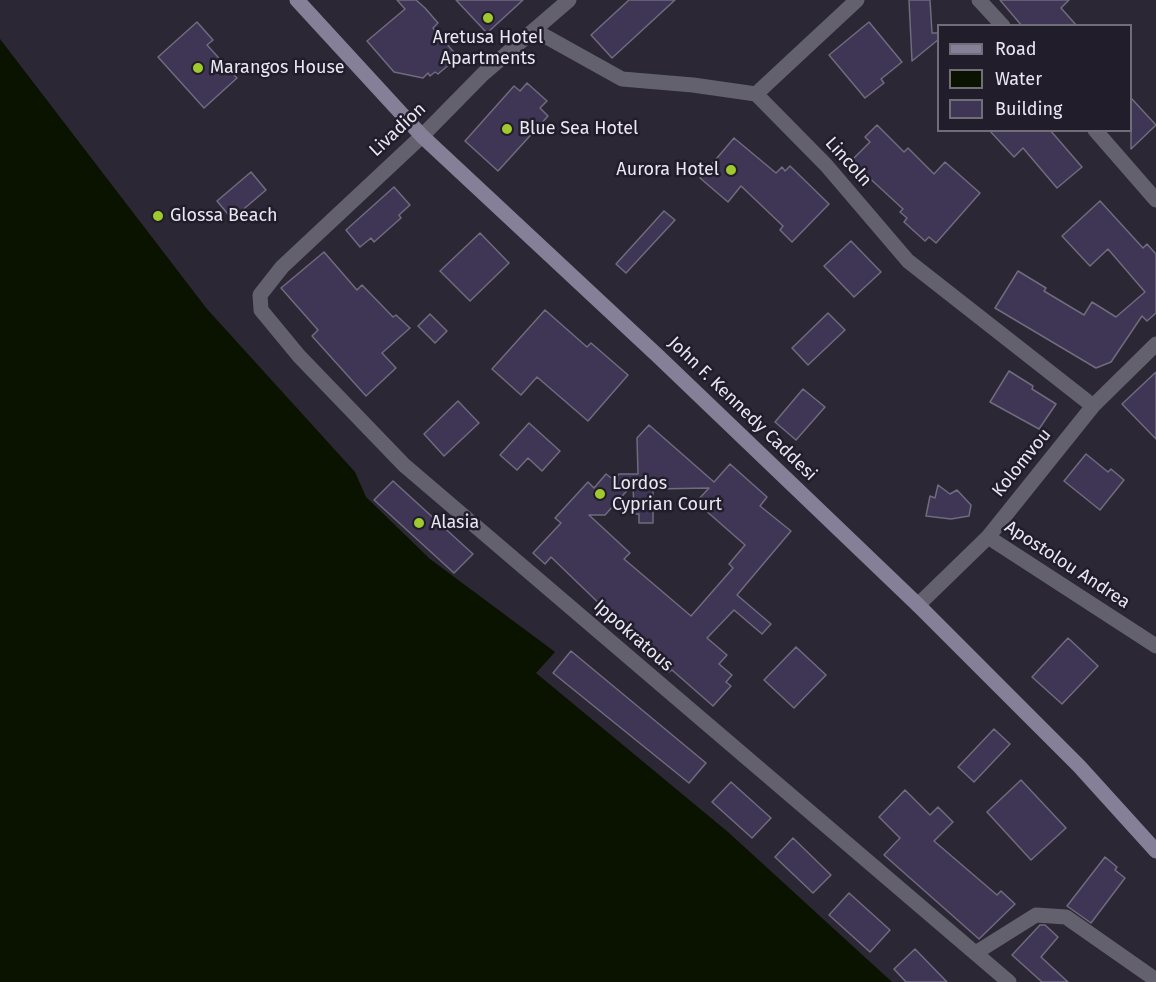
<!DOCTYPE html>
<html>
<head>
<meta charset="utf-8">
<style>
	body { margin:0 }
	#map { position:relative; width:1156px; height:982px; overflow:hidden; background:#2b2735; font-family:"Fira Sans",sans-serif }
	canvas { display:block }
	.legend { position:absolute; left:937px; top:24px; width:195px; height:108px; box-sizing:border-box; background:#211d2b; border:2px solid #716e7a; margin:0; padding:8px 10px; list-style:none; font-size:18px; color:#e9e7f1 }
	.legend li { display:flex; align-items:center; gap:12px; height:30px }
	.legend b { width:30px; border:2px solid #716e7a }
</style>
</head>
<body>
<div id="map">
<canvas width="1156" height="982"></canvas>
<ul class="legend">
<li><b style="height:8px;background:#857f97"></b>Road</li>
<li><b style="height:16px;background:#0a1200"></b>Water</li>
<li><b style="height:16px;background:#3f3655"></b>Building</li>
</ul>
</div>
<script>
const c = document.querySelector('canvas').getContext('2d');
c.lineJoin = 'round';
function fill(path, color) {
  c.fillStyle = color;
  c.fill(path, 'evenodd');
}
function toPath(rows) {
  const path = new Path2D();
  for (const r of rows) {
    path.moveTo(r[0], r[1]);
    for (let i = 2; i < r.length; i += 2) path.lineTo(r[i], r[i + 1]);
  }
  return path;
}
function strokePath(path, color, width, dash) {
  c.strokeStyle = color;
  c.lineWidth = width;
  c.lineCap = dash ? 'butt' : 'round';
  c.setLineDash(dash || []);
  c.stroke(path);
}
function label(font, color, halo, rows, align = 'center') {
  c.font = font + ' "Fira Sans",sans-serif';
  c.lineWidth = 5;
  c.setLineDash([]);
  c.textBaseline = 'middle';
  c.strokeStyle = halo;
  c.fillStyle = color;
  for (const [text, x, y, turn = 0] of rows) {
    c.save();
    c.translate(x, y);
    c.rotate((+turn || 0) * Math.PI / 180);
    c.textAlign = isNaN(turn) ? turn : align;
    if (halo) c.strokeText(text, 0, 0);
    c.fillText(text, 0, 0);
    c.restore();
  }
}
fill(toPath([
	[0,39,207,309,355,472,366,497,430,559,555,652,536,673,728,832,892,982,0,982]
]), '#0a1200');
const building = toPath([
	[397,0,416,0,425,8,438,23,433,28,458,57,438,74,435,72,430,76,428,73,423,78,394,72,367,41,405,9,397,0],
	[456,0,523,0,487,33,456,0],
	[629,0,675,0,612,58,591,35,629,0],
	[909,0,930,0,932,33,939,33,939,39,912,61,909,0],
	[1000,0,1069,0,1061,8,1077,26,1022,26,1000,0],
	[197,22,213,40,207,45,237,78,204,108,158,57,197,22],
	[869,22,902,62,881,79,884,83,865,98,829,55,869,22],
	[527,83,547,101,540,108,548,116,498,171,465,141,514,86,520,91,527,83],
	[1131,98,1156,125,1131,149,1131,98],
	[877,125,904,152,908,148,934,174,945,162,980,193,936,243,929,237,925,241,904,222,907,218,900,212,903,209,851,161,870,142,865,137,877,125],
	[989,130,1050,130,1082,167,1057,188,1023,148,1014,157,989,130],
	[734,138,776,173,782,167,785,171,790,166,829,204,792,242,780,230,783,226,741,186,728,202,700,178,734,138],
	[251,172,266,190,232,219,217,201,251,172],
	[394,187,410,205,399,215,401,218,374,242,371,238,360,247,346,230,394,187],
	[1100,201,1143,248,1147,244,1156,254,1156,313,1147,321,1142,316,1111,362,1096,368,995,308,1018,271,1046,288,1044,291,1084,315,1092,302,1116,317,1145,292,1108,249,1090,266,1062,236,1100,201],
	[664,211,675,220,626,273,616,264,664,211],
	[480,233,509,263,470,301,440,271,480,233],
	[851,241,881,272,854,297,824,266,851,241],
	[324,252,357,290,362,285,393,317,396,315,410,328,382,353,396,368,366,396,312,336,318,330,281,288,324,252],
	[545,310,587,347,591,343,628,375,588,421,537,377,521,395,492,369,545,310],
	[828,313,845,330,808,365,792,348,828,313],
	[430,314,447,331,435,343,418,326,430,314],
	[1009,371,1033,386,1032,389,1056,404,1039,429,990,402,1009,371],
	[1156,372,1156,439,1122,404,1156,372],
	[803,389,825,407,796,440,775,422,803,389],
	[458,401,479,423,444,456,424,434,458,401],
	[529,423,560,451,542,471,528,458,517,470,500,455,529,423],
	[649,425,714,482,730,464,767,497,760,506,791,531,737,595,771,624,762,634,734,610,707,638,727,655,719,664,732,675,726,682,731,686,713,706,672,670,669,672,651,656,655,651,608,612,551,557,545,564,533,553,561,523,555,518,588,482,594,488,606,474,614,480,619,474,638,474,637,438,649,425],
	[633,484,634,514,639,514,639,523,653,523,653,489,709,488,696,502,745,545,729,564,733,568,691,616,624,559,630,553,589,515,605,515,633,484],
	[1086,454,1108,472,1111,469,1124,480,1100,510,1064,481,1086,454],
	[393,481,473,554,454,573,374,500,393,481],
	[938,485,950,494,957,490,971,505,969,516,951,519,926,516,930,496,935,498,938,485],
	[1068,638,1098,666,1062,704,1032,677,1068,638],
	[796,647,826,675,794,708,764,680,796,647],
	[571,651,706,763,689,783,553,673,571,651],
	[994,729,1010,744,974,782,958,767,994,729],
	[1021,780,1066,828,1031,860,987,812,1021,780],
	[731,782,771,818,752,838,712,802,731,782],
	[905,790,930,815,938,807,953,822,934,841,997,895,1001,891,1015,904,979,939,884,855,900,838,879,817,905,790],
	[793,838,831,875,813,893,775,857,793,838],
	[1105,857,1117,867,1115,870,1125,878,1091,923,1067,906,1105,857],
	[849,893,890,930,870,952,829,915,849,893],
	[1040,925,1045,925,1058,937,1041,957,1068,982,1042,982,1012,955,1040,925],
	[915,949,947,982,906,982,894,969,915,949]
]);
fill(building, '#3f3655');
strokePath(building, '#706b7d', 1.5);
strokePath(toPath([
	[569,0,483,74,422,136,282,267,260,295,261,310,299,356,404,465,1009,982],
	[979,0,1003,26],
	[534,30,622,79,693,85,756,94,826,165,908,261,1093,406],
	[756,94,857,0],
	[1095,130,1156,200],
	[988,537,1156,646],
	[918,605,988,537,1093,406,1156,344],
	[977,952,1036,915,1066,917,1156,980]
]), '#64616f', 15);
strokePath(toPath([
	[297,0,422,136,659,357,918,605,1079,766,1156,851]
]), '#857f97', 15);
for (const [x, y, r, color] of [
	[488,18,6,"#9eca2e"],
	[198,68,6,"#9eca2e"],
	[507,129,6,"#9eca2e"],
	[731,170,6,"#9eca2e"],
	[158,216,6,"#9eca2e"],
	[600,494,6,"#9eca2e"],
	[419,523,6,"#9eca2e"]
]) {
  const dot = new Path2D();
  dot.arc(x, y, r, 0, 2 * Math.PI);
  c.fillStyle = color;
  c.fill(dot);
  strokePath(dot, '#211d2b', 2);
}
label('18px', '#e9e7f1', '#211d2b', [
	["Aretusa Hotel",488,38,"center"],
	["Apartments",488,59,"center"],
	["Marangos House",210,68],
	["Blue Sea Hotel",519,129],
	["Aurora Hotel",719,170,"right"],
	["Glossa Beach",170,216],
	["Lordos",612,484],
	["Cyprian Court",612,505],
	["Alasia",431,523]
], 'left');
label('18px', '#e9e7f1', '#211d2b', [
	["Livadion",398,130,-43],
	["Lincoln",848,162,48],
	["John F. Kennedy Caddesi",742,409,44],
	["Kolomvou",1022,463,-51],
	["Apostolou Andrea",1067,565,33],
	["Ippokratous",633,636,41]
]);
</script>
</body>
</html>
